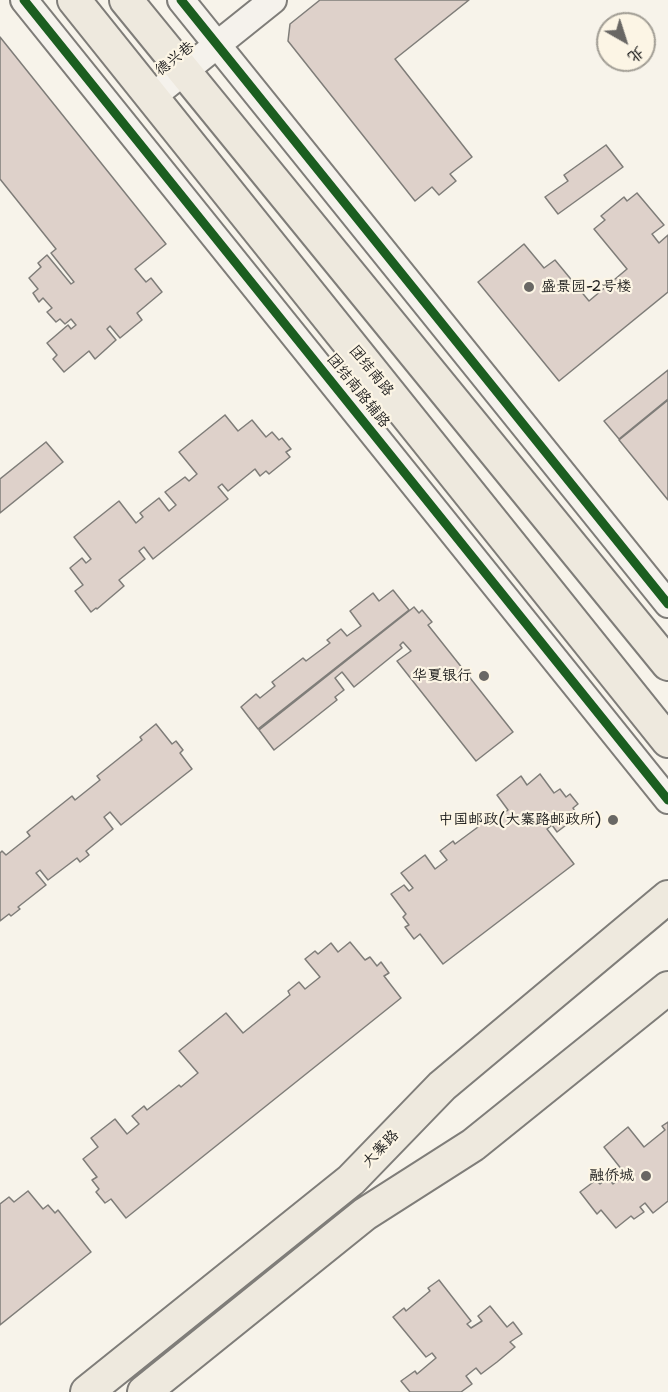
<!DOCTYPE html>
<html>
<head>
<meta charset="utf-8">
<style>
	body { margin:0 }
	#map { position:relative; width:668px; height:1392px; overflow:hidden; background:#f7f3ea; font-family:"Shantell Sans","LXGW WenKai TC",sans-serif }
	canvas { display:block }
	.north { position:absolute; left:596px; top:12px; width:60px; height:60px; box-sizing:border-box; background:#fcf5e5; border:2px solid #a29e95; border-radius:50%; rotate:141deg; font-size:16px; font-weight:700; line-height:24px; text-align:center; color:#1c1c1c }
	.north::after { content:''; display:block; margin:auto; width:21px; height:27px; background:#696764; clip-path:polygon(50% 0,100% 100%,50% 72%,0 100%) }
</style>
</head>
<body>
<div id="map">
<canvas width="668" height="1392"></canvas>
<div class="north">北</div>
</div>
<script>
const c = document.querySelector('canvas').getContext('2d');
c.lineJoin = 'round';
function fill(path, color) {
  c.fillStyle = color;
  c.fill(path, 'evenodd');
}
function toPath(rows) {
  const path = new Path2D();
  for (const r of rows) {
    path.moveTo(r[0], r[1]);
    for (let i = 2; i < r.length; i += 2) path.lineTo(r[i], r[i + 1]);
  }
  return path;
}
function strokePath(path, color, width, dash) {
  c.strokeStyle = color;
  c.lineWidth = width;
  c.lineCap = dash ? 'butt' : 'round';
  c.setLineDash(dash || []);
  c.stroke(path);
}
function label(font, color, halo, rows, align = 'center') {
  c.font = font + ' "Shantell Sans","LXGW WenKai TC",sans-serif';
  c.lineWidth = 4.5;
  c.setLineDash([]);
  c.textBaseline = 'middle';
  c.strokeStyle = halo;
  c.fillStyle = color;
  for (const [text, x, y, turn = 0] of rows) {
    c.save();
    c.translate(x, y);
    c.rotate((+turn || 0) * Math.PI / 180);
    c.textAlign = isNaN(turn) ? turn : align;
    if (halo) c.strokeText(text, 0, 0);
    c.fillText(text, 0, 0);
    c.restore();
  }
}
const building = toPath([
	[320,0,469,0,395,59,472,157,450,174,456,181,439,195,432,187,415,201,288,41,290,24,320,0],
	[0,37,166,244,135,269,146,282,151,278,162,292,137,313,142,320,120,338,110,326,107,329,116,340,95,359,89,351,64,372,53,359,57,355,47,343,68,325,71,329,76,325,71,319,65,324,60,319,56,322,47,312,52,308,43,298,39,302,33,293,38,289,29,278,41,267,38,263,47,255,71,284,74,282,51,253,56,249,0,179,0,37],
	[606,145,623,167,558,214,545,197,568,181,564,175,606,145],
	[637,193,664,225,652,234,659,243,668,235,668,292,559,381,478,282,524,244,544,268,555,260,589,301,627,269,594,229,605,220,601,216,624,197,627,201,637,193],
	[668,370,668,399,619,439,604,421,668,370],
	[668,400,668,500,619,440,668,400],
	[225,415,238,431,252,420,266,437,272,432,279,440,282,438,291,449,286,452,290,457,269,474,266,471,260,476,255,469,228,491,222,484,218,487,228,499,153,559,144,547,139,551,145,559,119,580,124,586,97,609,96,608,91,612,75,591,83,585,70,568,82,558,86,563,91,559,74,537,119,501,136,523,143,517,140,513,159,498,169,511,176,505,165,492,185,477,189,481,197,474,179,452,225,415],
	[46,442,63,462,0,513,0,479,46,442],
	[393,590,409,610,258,729,241,707,256,694,260,698,275,686,272,682,303,658,306,661,330,643,327,640,341,629,347,636,361,626,350,611,373,593,379,601,393,590],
	[414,607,419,613,422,610,432,622,428,625,513,732,476,761,397,661,411,651,403,642,400,645,402,648,354,687,342,672,335,678,344,690,335,697,337,700,274,750,259,730,414,607],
	[156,724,172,744,176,741,183,750,180,753,192,769,121,825,110,812,104,817,113,829,86,851,89,855,80,862,77,858,48,880,40,870,36,873,46,885,18,907,20,909,11,916,9,914,0,921,0,853,2,851,6,855,30,836,27,832,72,796,75,800,100,780,97,776,142,740,140,737,156,724],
	[540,774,554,793,560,789,566,797,570,794,578,804,573,808,578,816,557,832,552,825,547,829,574,864,443,964,420,934,414,939,405,927,409,925,403,917,406,914,391,894,404,885,409,891,413,888,401,873,425,855,435,869,447,860,440,851,453,841,455,844,478,827,476,824,489,814,494,821,508,810,497,795,521,776,527,785,540,774],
	[350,942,365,960,370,957,377,966,381,962,389,973,384,976,401,998,126,1218,111,1199,105,1203,96,1192,99,1189,92,1180,97,1177,83,1159,98,1147,91,1138,115,1119,127,1134,139,1124,132,1116,144,1106,147,1110,179,1085,181,1087,198,1073,179,1051,226,1013,243,1033,290,995,288,991,299,982,305,989,320,977,305,959,315,951,318,954,331,943,338,952,350,942],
	[668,1122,668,1201,653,1213,645,1203,640,1207,644,1212,634,1219,631,1216,616,1228,601,1210,597,1214,580,1192,596,1180,600,1184,608,1178,613,1184,626,1175,604,1147,628,1127,644,1147,665,1130,662,1126,668,1122],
	[28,1191,43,1209,48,1205,55,1213,58,1210,91,1252,0,1325,0,1204,9,1197,14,1202,28,1191],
	[439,1280,471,1321,467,1324,471,1328,482,1321,478,1316,490,1306,507,1327,513,1322,522,1334,510,1342,515,1347,497,1362,481,1374,476,1368,466,1376,472,1384,461,1392,410,1392,401,1381,415,1371,417,1374,436,1358,432,1353,426,1357,393,1317,404,1308,406,1311,430,1291,428,1288,439,1280]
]);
fill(building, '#ded1ca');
strokePath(building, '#7f7d79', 1.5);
const minor = toPath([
	[24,0,668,800],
	[181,0,668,604],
	[152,97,273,0]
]);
const major = toPath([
	[74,0,668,741],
	[126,0,668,664],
	[87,1392,351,1180,442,1086,668,897],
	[144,1392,365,1214,473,1145,668,988]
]);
strokePath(minor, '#7f7d79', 30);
strokePath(major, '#7f7d79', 36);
strokePath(minor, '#f5f2ec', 26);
strokePath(major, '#eee9de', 32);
strokePath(toPath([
	[24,0,668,800],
	[181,0,668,604]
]), '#1b5e20', 9);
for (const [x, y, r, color] of [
	[529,287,6,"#696764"],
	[484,676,6,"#696764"],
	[613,820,6,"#696764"],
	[646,1176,6,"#696764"]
]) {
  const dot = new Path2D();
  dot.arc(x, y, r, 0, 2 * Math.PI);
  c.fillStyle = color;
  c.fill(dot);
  strokePath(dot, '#fcf5e5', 2);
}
label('15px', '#1c1c1c', '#fcf5e5', [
	["德兴巷",175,59,-38],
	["团结南路",371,371,51],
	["团结南路辅路",358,391,51],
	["大寨路",381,1149,-46]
]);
label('15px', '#1c1c1c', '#fcf5e5', [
	["盛景园-2号楼",541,287,"left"],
	["华夏银行",472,676],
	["中国邮政(大寨路邮政所)",601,820],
	["融侨城",634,1176]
], 'right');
</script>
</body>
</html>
